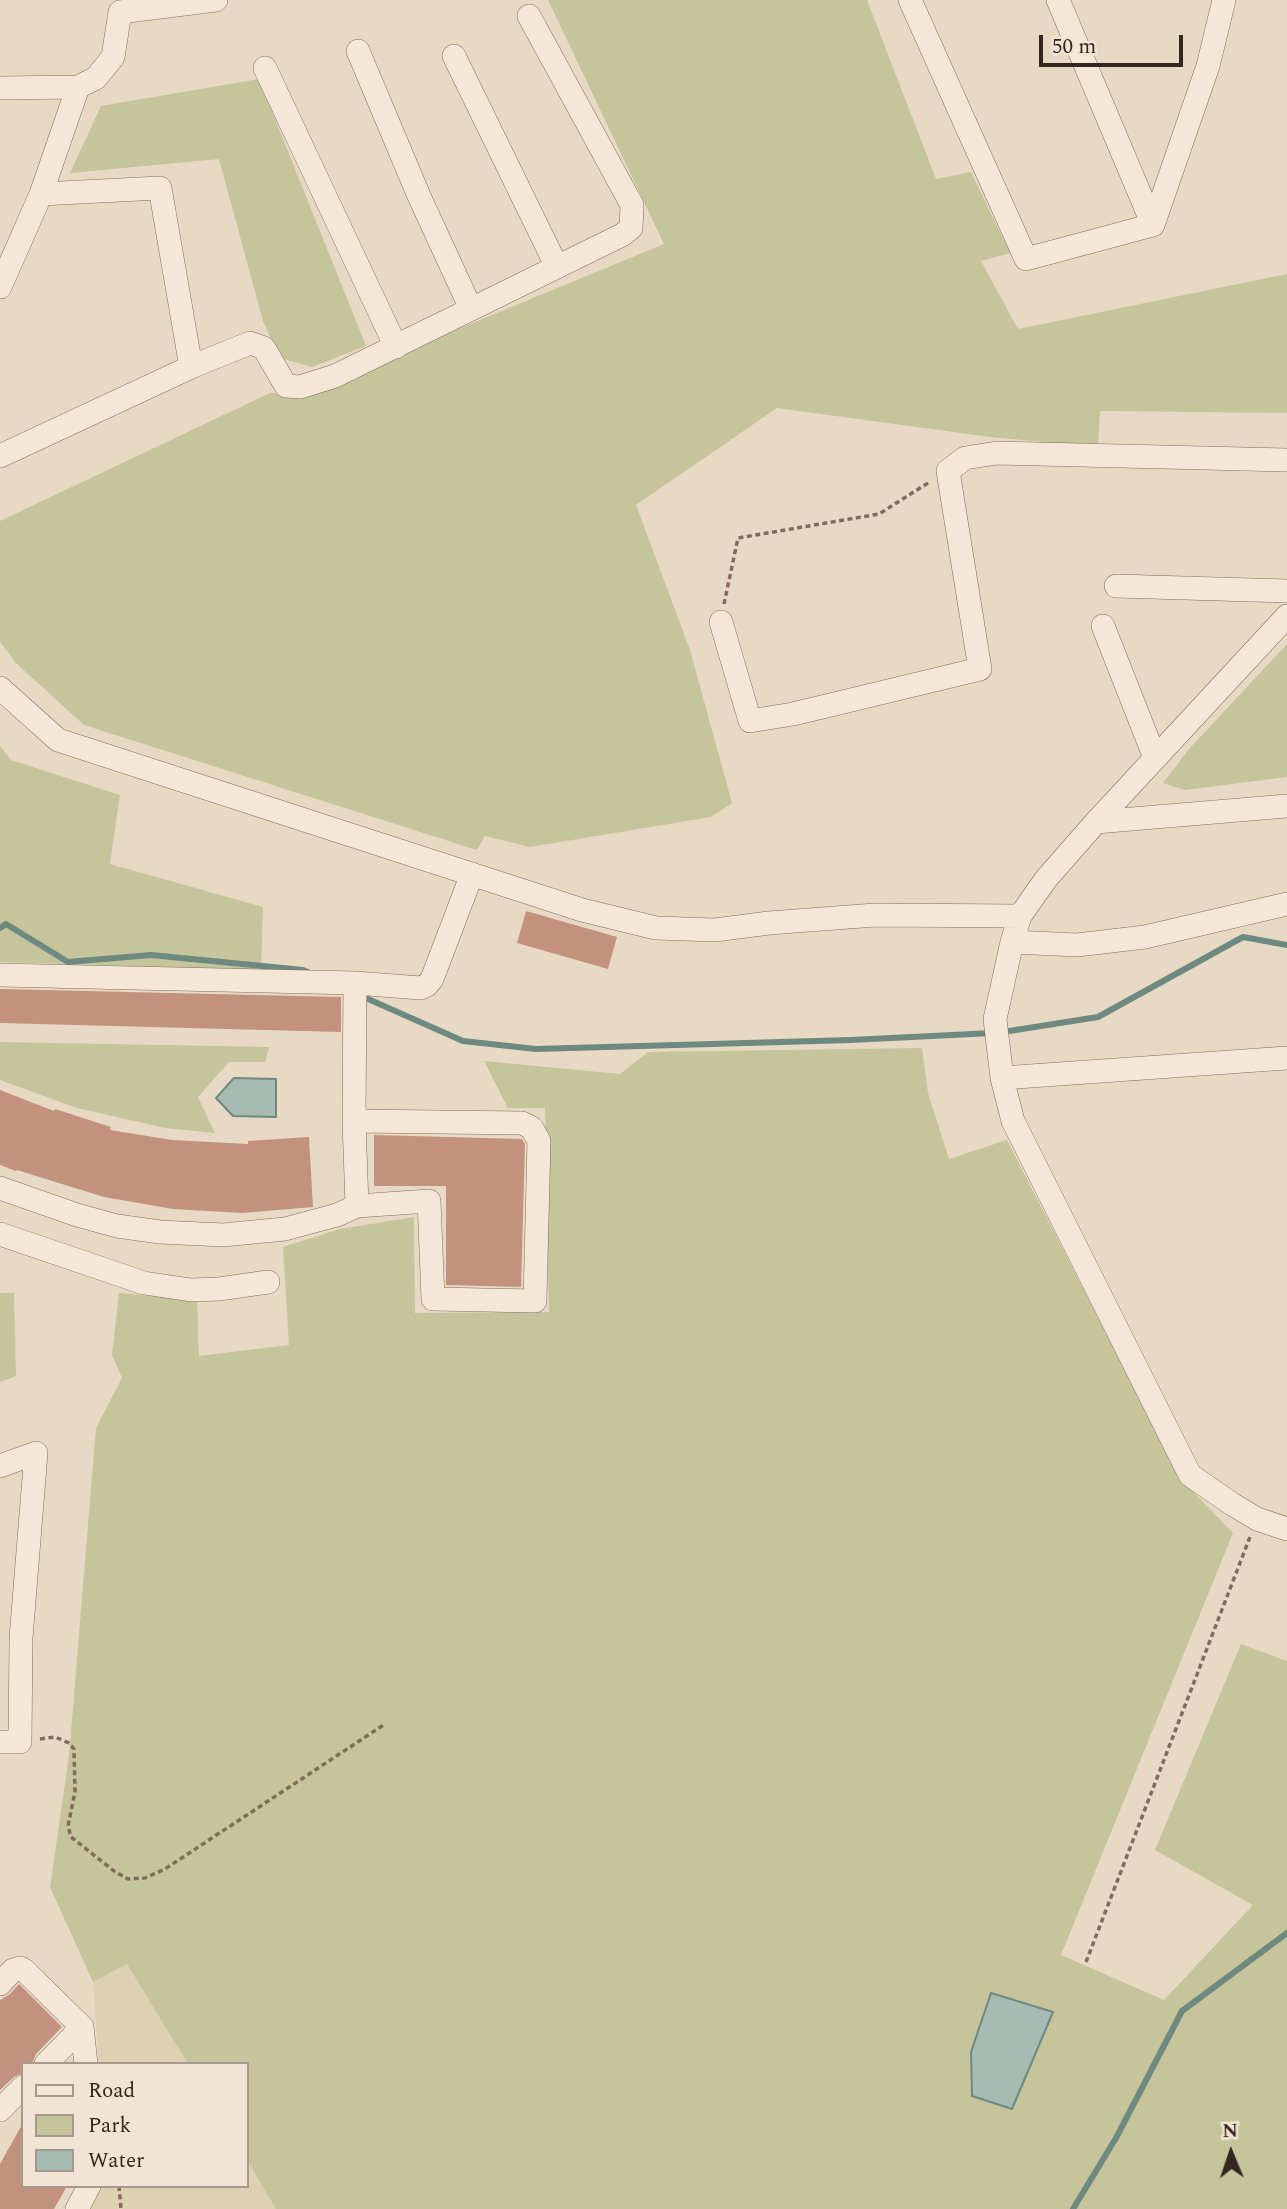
<!DOCTYPE html>
<html>
<head>
<meta charset="utf-8">
<style>
	body { margin:0 }
	#map { position:relative; width:1287px; height:2209px; overflow:hidden; background:#e8d9c5; font-family:Spectral,serif }
	canvas { display:block }
	.legend { position:absolute; left:21px; top:2062px; width:228px; height:126px; box-sizing:border-box; background:#f1e4d4; border:2px solid #a5988c; margin:0; padding:9px 12px; list-style:none; font-size:21px; color:#33261f }
	.legend li { display:flex; align-items:center; gap:14px; height:35px }
	.legend b { width:35px; border:2px solid #a5988c }
	.north { position:absolute; left:1196px; top:2118px; width:70px; height:70px; -webkit-text-stroke:5px #f1e4d4; paint-order:stroke; rotate:358deg; font-size:19px; font-weight:700; line-height:28px; text-align:center; color:#33261f }
	.north::after { content:''; display:block; margin:auto; width:24px; height:32px; background:#33261f; clip-path:polygon(50% 0,100% 100%,50% 72%,0 100%) }
	.scale { position:absolute; left:1039px; top:35px; width:144px; height:32px; box-sizing:border-box; border:4px solid #33261f; border-top:0; padding-left:9px; font-size:21px; line-height:24px; white-space:nowrap; color:#33261f; -webkit-text-stroke:5px #f1e4d4; paint-order:stroke }
</style>
</head>
<body>
<div id="map">
<canvas width="1287" height="2209"></canvas>
<ul class="legend">
<li><b style="height:9px;background:#f4e7d7"></b>Road</li>
<li><b style="height:19px;background:#c5c49a"></b>Park</li>
<li><b style="height:19px;background:#a6bcb3"></b>Water</li>
</ul>
<div class="north">N</div>
<div class="scale">50 m</div>
</div>
<script>
const c = document.querySelector('canvas').getContext('2d');
c.lineJoin = 'round';
function fill(path, color) {
  c.fillStyle = color;
  c.fill(path, 'evenodd');
}
function toPath(rows) {
  const path = new Path2D();
  for (const r of rows) {
    path.moveTo(r[0], r[1]);
    for (let i = 2; i < r.length; i += 2) path.lineTo(r[i], r[i + 1]);
  }
  return path;
}
function strokePath(path, color, width, dash) {
  c.strokeStyle = color;
  c.lineWidth = width;
  c.lineCap = dash ? 'butt' : 'round';
  c.setLineDash(dash || []);
  c.stroke(path);
}
fill(toPath([
	[127,1964,188,2064,99,2064,93,1982],
	[247,2160,276,2209,89,2209,99,2186,247,2186]
]), '#ddd0b3');
fill(toPath([
	[548,0,867,0,936,179,971,172,1010,253,981,261,1018,329,1287,274,1287,413,1100,411,1098,447,990,437,777,408,636,505,690,650,732,803,711,817,530,847,485,836,477,850,84,725,17,664,0,642,0,521,270,393,303,393,664,244],
	[259,79,366,346,312,367,280,358,263,321,219,159,70,173,101,106],
	[1287,644,1287,777,1185,790,1163,783,1189,749],
	[0,746,11,760,120,795,110,864,263,907,261,970,0,962],
	[0,1042,269,1047,265,1062,229,1062,198,1097,215,1133,165,1128,77,1108,0,1080],
	[922,1048,928,1093,949,1159,1007,1140,1180,1478,1233,1533,1061,1955,1164,2000,1253,1905,1155,1850,1241,1644,1287,1661,1287,2209,276,2209,247,2160,247,2064,188,2064,127,1964,93,1982,50,1887,69,1756,96,1428,122,1378,112,1355,119,1293,197,1300,199,1356,289,1345,283,1247,340,1229,414,1217,415,1313,549,1312,545,1108,508,1108,484,1061,620,1074,648,1052],
	[0,1293,14,1293,16,1376,0,1382]
]), '#c5c49a');
const water = toPath([
	[234,1078,276,1079,276,1117,233,1116,216,1098,234,1078],
	[991,1993,1053,2012,1012,2109,972,2096,971,2052,991,1993]
]);
fill(water, '#a6bcb3');
strokePath(water, '#6e897f', 2);
strokePath(toPath([
	[0,928,6,924,68,962,151,955,303,970,310,973],
	[359,995,463,1041,536,1049,851,1040,992,1033],
	[1003,1032,1098,1017,1243,937,1287,945],
	[1073,2209,1116,2138,1182,2011,1287,1933]
]), '#6e897f', 6);
fill(toPath([
	[526,911,617,937,608,969,517,943],
	[0,989,341,997,341,1032,0,1023],
	[0,1090,54,1111,55,1109,111,1127,110,1130,172,1140,248,1144,248,1141,309,1137,313,1207,242,1213,173,1209,104,1197,17,1170,16,1171,0,1165],
	[374,1135,522,1139,525,1144,521,1287,446,1285,446,1186,374,1186],
	[19,1984,62,2027,36,2054,32,2064,23,2064,23,2073,14,2077,0,2090,0,2000,10,1994],
	[23,2123,23,2186,67,2186,54,2209,0,2209,0,2164]
]), '#c2927f');
const minor = toPath([
	[910,0,1026,259,1153,225,1208,66,1224,0],
	[1058,0,1153,225],
	[358,51,419,196,471,309],
	[454,56,557,267],
	[265,68,396,347],
	[0,88,78,87,96,78,113,57,120,12,216,0],
	[41,194,160,188,191,367],
	[0,287,41,194,78,87],
	[0,456,191,367,250,343,264,348,286,386,300,387,335,376,622,235,631,228,632,205,529,16],
	[1116,586,1287,591],
	[1287,616,1096,822,1046,879,1020,916,1012,942,995,1019,1002,1078,1013,1121,1190,1475,1232,1504,1257,1519,1287,1529],
	[721,622,750,721,793,714,980,669,948,471,965,458,997,453,1287,460],
	[1103,626,1155,758],
	[0,688,58,740,582,910,656,928,715,930,769,923,875,915,1020,916],
	[1096,822,1287,806],
	[1012,942,1077,945,1145,937,1287,904],
	[0,975,355,983],
	[1002,1078,1287,1058],
	[354,1121,522,1123,532,1128,539,1141,535,1301,433,1299,429,1201,357,1206,354,1121,355,983,421,988,427,985,432,979,472,874],
	[0,1188,77,1215,117,1226,160,1232,223,1235,285,1229,337,1215,357,1206],
	[0,1234,144,1283,191,1290,219,1289,268,1282],
	[0,1466,36,1453,21,1638,20,1742,0,1742],
	[0,1984,13,1970,20,1968,24,1970,82,2027,86,2064],
	[46,2064,82,2027],
	[0,2110,23,2087],
	[77,2209,89,2186]
]);
strokePath(minor, '#816b5d', 24);
strokePath(toPath([
	[724,604,738,538,879,514,928,483],
	[40,1739,55,1737,69,1743,74,1749,75,1792,68,1826,71,1837,114,1871,128,1879,145,1878,165,1869,385,1724],
	[1086,1962,1250,1537],
	[119,2186,121,2209]
]), '#816b5d', 3.5, [5, 3.5]);
strokePath(minor, '#f4e7d7', 23);
</script>
</body>
</html>
